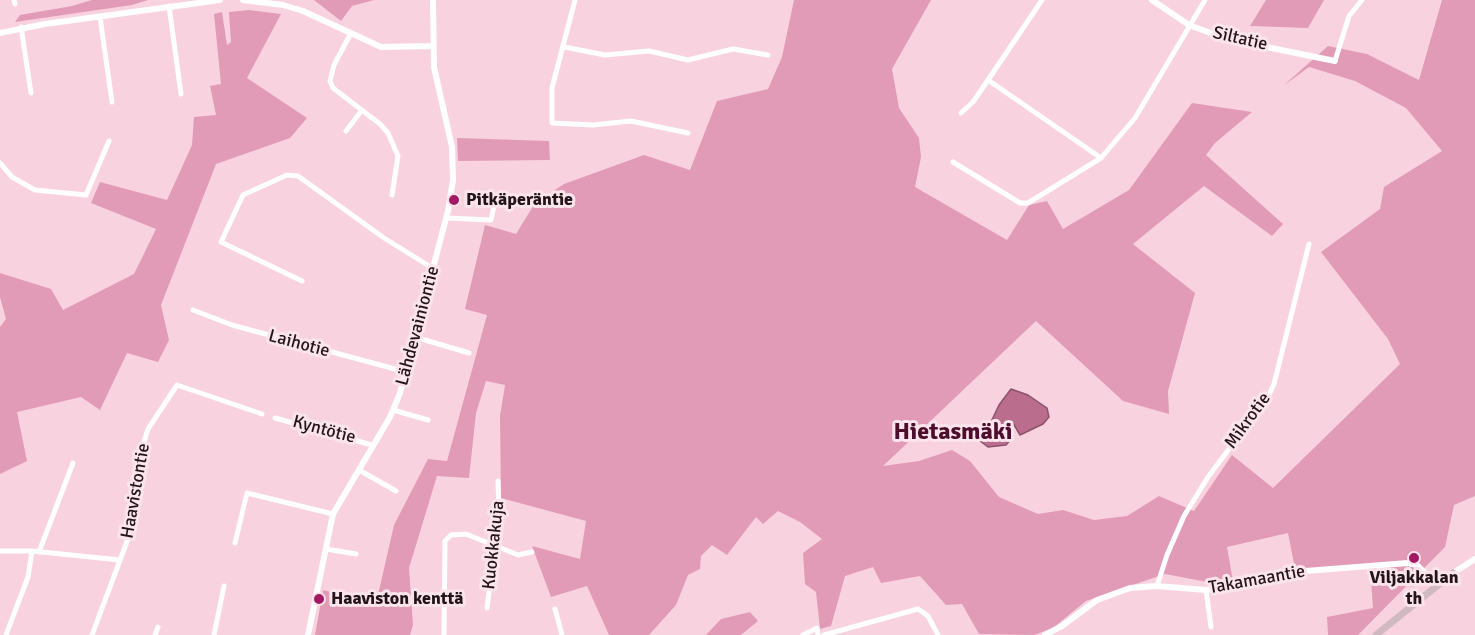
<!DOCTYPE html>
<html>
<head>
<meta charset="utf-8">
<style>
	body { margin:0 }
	canvas { display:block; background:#f9d2e0 }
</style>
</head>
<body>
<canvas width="1475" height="635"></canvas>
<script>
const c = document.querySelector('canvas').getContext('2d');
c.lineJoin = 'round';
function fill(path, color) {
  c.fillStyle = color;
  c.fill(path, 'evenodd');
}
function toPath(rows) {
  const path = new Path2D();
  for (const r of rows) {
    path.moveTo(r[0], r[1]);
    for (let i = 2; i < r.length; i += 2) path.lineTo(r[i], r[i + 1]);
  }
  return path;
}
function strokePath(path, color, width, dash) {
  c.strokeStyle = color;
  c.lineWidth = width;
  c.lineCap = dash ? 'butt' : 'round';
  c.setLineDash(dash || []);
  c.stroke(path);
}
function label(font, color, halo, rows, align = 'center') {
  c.font = font + ' Signika,sans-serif';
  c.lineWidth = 6;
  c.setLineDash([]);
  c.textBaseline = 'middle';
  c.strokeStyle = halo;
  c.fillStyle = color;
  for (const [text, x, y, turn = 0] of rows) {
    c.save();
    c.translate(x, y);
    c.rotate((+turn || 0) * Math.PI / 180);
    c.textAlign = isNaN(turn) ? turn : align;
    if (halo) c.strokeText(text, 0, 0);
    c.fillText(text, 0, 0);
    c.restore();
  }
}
fill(toPath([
	[92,0,148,0,132,5,15,22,20,15,72,6],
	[314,0,374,0,352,6,341,21],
	[794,0,931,0,892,69,899,108,919,138,921,157,915,187,1007,240,1029,205,1047,201,1063,229,1129,190,1192,103,1252,112,1215,143,1206,155,1283,224,1272,236,1204,186,1133,244,1195,293,1168,391,1169,414,1123,401,1036,321,883,466,919,461,952,450,970,461,999,497,1038,514,1063,510,1094,520,1127,516,1159,496,1194,511,1232,455,1273,488,1400,364,1388,339,1321,252,1380,209,1384,187,1442,151,1406,108,1355,81,1309,67,1283,86,1328,46,1367,54,1419,80,1442,0,1475,0,1475,496,1454,505,1445,547,1358,635,1328,635,1327,617,1373,608,1370,566,1296,574,1288,533,1227,547,1234,587,1165,574,1086,601,1053,628,1034,635,979,634,962,604,946,605,920,576,881,583,873,567,845,576,831,626,820,629,816,592,805,584,803,553,822,539,800,522,778,511,763,524,756,517,727,555,712,545,701,556,700,569,688,575,676,605,649,635,609,635,587,586,551,597,532,546,580,559,586,521,501,498,500,416,505,385,486,381,476,413,469,478,437,476,409,568,413,625,410,635,315,635,323,590,386,605,378,595,394,525,428,459,447,461,487,315,465,309,485,225,516,234,535,203,564,184,644,155,690,170,717,101,768,89,782,57],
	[1266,0,1324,0,1308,28,1250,26],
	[249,10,281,14,247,78,307,118,290,138,216,164,161,305,169,340,158,362,127,353,100,410,81,397,17,412,27,461,0,474,0,327,6,319,0,297,0,273,51,289,63,310,134,274,156,229,91,203,100,182,167,200,192,145,194,117,216,115,210,86,221,84,214,14,222,12,227,45,231,42,229,12],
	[457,138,549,141,550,160,458,161],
	[750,612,758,621,741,635,706,635,721,619]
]), '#e29bb6');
const water = toPath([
	[1011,389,1028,395,1047,408,1049,417,1043,424,1020,435,1013,423,1010,424,1013,437,1006,445,988,447,980,441,979,434,990,424,999,405,1011,389]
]);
fill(water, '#ba6d8c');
strokePath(water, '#8c536a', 1.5);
strokePath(toPath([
	[14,0,15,4],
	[575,0,552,88,552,123,593,125,631,121,688,133],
	[1042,0,988,80,1101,158,1135,118,1205,0],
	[169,6,181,94],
	[100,17,112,102],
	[21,27,31,93],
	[351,33,334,65,330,81,333,88,380,124,388,133,398,156,392,195],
	[564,47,605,55,649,51,688,60,733,49,768,55],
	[1335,61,1349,16,1362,0],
	[961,113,973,102,988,80],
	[346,131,362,110],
	[953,162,1020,203,1028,203,1101,158],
	[0,163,12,177,35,190,86,195,109,141],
	[446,218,491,220,496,197],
	[302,281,221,242,243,195,287,175,298,176,384,238,434,269],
	[193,310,232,325,406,372],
	[415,337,469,353],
	[393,410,428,420],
	[275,418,372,445],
	[359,470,396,491],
	[235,543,247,493,333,514],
	[326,549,356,554],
	[0,551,32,551,120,560],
	[39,552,73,463],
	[1157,586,1167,555,1184,516,1208,477,1268,397,1274,384,1309,244],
	[1206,590,1211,627],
	[487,608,499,513,498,481],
	[555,609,562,635],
	[6,635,28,577,32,551],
	[92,635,128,539,143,445,148,429,177,385,262,414],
	[155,635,158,627],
	[214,635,224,586],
	[444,635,445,541,451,535,466,534,518,555,532,552],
	[803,635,817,628,818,635],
	[824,635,918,609,928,616,938,635]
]), '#fff', 5);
strokePath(toPath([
	[243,0,283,5,303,11,381,47,432,46],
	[1152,0,1189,25,1227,39,1335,61],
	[0,33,45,24,220,0],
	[1453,573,1475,559],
	[308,635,333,514,390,417,400,393,448,211,453,180,452,147,434,67,433,0],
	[1045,635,1062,626,1097,600,1130,588,1157,586,1206,590,1229,587,1293,572,1408,563,1417,565,1437,585]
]), '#fff', 6);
strokePath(toPath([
	[1376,635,1453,573]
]), '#d1b9c2', 7);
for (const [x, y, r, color] of [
	[454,200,6,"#a31962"],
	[1414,558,6,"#a31962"],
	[319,599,6,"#a31962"]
]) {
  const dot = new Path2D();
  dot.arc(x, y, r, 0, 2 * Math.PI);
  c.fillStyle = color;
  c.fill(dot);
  strokePath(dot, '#fce4ec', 2);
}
label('18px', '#22151a', '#fce4ec', [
	["Siltatie",1240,39,13],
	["Lähdevainiontie",418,326,-75],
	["Laihotie",299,344,15],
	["Mikrotie",1248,421,-54],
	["Kyntötie",324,430,15],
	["Haavistontie",136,491,-80],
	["Kuokkakuja",494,545,-84],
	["Takamaantie",1257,580,-10]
]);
label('bold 18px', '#22151a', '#fce4ec', [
	["Pitkäperäntie",466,200],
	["Viljakkalan",1414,578,"center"],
	["th",1414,599,"center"],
	["Haaviston kenttä",331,599]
], 'left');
label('bold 24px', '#4e0d2d', '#fce4ec', [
	["Hietasmäki",953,433]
]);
</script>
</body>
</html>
